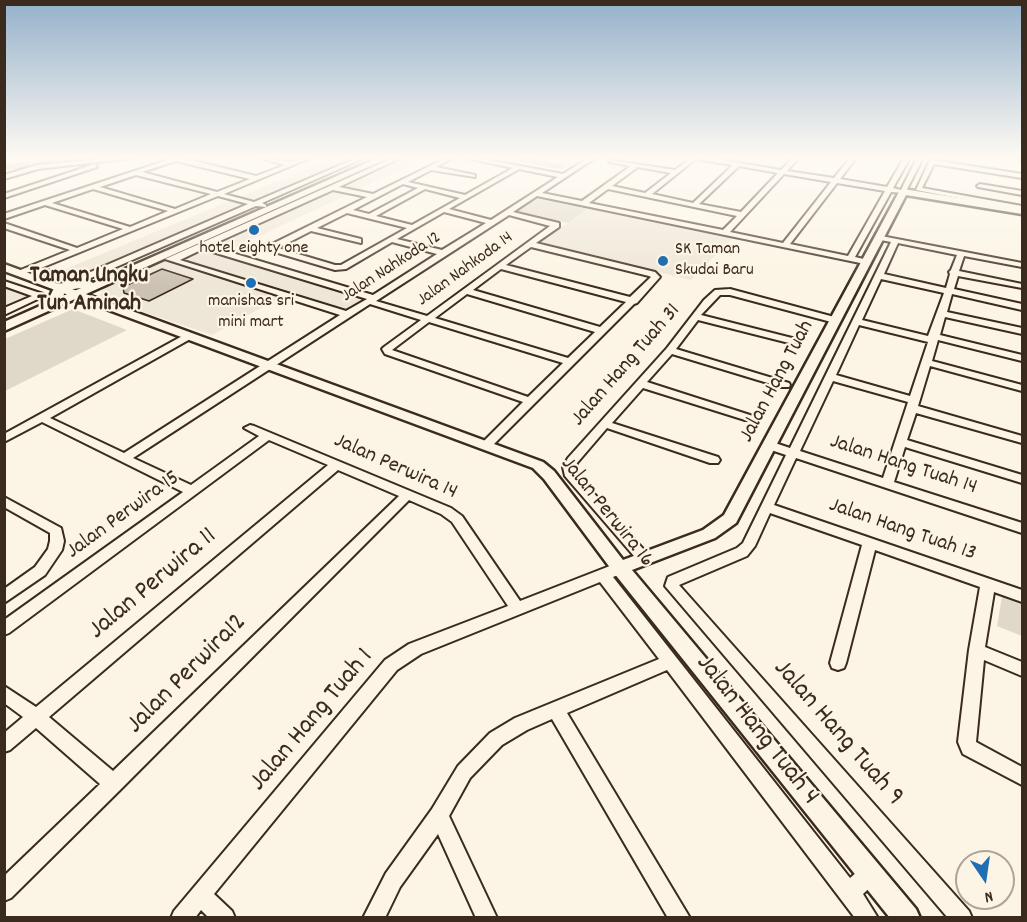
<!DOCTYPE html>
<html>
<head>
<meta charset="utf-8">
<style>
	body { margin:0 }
	#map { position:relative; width:1027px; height:922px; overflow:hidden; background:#fcf5e5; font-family:Dekko,sans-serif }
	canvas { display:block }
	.frame { position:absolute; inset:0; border:6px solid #3b2a1e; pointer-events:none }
	.north { position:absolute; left:955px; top:850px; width:60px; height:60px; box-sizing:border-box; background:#fcf5e5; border:2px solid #afa495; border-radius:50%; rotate:167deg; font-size:16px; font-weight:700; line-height:24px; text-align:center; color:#3b2a1e }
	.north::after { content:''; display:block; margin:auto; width:21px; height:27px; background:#1f6fb2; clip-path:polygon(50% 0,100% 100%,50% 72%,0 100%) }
</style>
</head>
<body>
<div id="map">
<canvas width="1027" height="922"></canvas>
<div class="frame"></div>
<div class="north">N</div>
</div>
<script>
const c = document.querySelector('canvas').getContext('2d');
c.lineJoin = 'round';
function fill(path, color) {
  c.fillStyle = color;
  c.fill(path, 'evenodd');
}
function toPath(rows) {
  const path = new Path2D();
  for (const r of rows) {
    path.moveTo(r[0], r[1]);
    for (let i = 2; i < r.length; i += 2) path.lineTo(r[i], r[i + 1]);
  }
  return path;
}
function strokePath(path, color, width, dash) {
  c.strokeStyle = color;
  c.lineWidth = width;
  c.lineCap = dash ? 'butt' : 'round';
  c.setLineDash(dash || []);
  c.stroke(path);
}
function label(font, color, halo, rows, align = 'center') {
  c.font = font + ' Dekko,sans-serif';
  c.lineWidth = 4.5;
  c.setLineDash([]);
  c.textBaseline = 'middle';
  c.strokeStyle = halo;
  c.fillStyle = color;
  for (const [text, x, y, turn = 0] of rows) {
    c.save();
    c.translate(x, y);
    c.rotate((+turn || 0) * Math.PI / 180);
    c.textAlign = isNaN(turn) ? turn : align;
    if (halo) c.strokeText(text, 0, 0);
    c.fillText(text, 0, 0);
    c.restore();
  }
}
fill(toPath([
	[333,158,364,158,85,280,69,283,44,278],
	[392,158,425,158,221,254,372,294,337,315,279,298,212,335,99,297,104,288],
	[590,207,733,238,691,280,540,243],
	[4,278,45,293,43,299,5,316]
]), '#eee6d6');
fill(toPath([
	[535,197,590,207,568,223,514,211],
	[73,309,127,330,5,391,5,339],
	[1002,597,1022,605,1022,636,997,626]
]), '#e0d8c8');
fill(toPath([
	[75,158,102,158,97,161,41,167,36,164,41,161,75,158],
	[513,158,530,158,566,166,561,169,517,161,513,158],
	[28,162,31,163,31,167,4,170,4,164,28,162]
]), '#b7ad9e');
const building = toPath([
	[162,269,193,279,149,301,124,293,123,287,162,269]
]);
fill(building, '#ccc2b3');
strokePath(building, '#3b2a1e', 1.5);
const minor = toPath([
	[114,158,132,158,38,169,4,179,4,175,37,165,114,158],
	[174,158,182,158,256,176,285,165,260,158,291,162,303,158,310,158,224,194,254,202,357,158,364,158,262,203,266,205,266,207,256,206,84,281,70,284,33,271,18,275,18,271,70,250,4,228,4,223,77,248,123,229,45,205,4,219,4,214,174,158],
	[176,161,250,179,217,192,142,172,176,161],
	[136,175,211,194,175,209,100,187,136,175],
	[93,189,168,211,130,227,52,203,93,189],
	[218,196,248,204,79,277,71,278,41,268,218,196],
	[393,158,400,158,339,187,373,194,446,158,453,158,436,167,475,175,475,177,431,170,408,182,465,195,513,168,466,158,477,158,563,174,588,158,595,158,542,193,582,201,631,166,609,162,609,160,675,170,691,158,697,158,652,194,693,203,733,165,701,160,698,158,710,158,781,170,793,158,799,158,787,171,834,178,850,158,856,158,840,179,887,187,904,158,910,158,893,188,901,190,917,158,923,158,905,193,891,192,855,257,868,260,869,262,865,264,537,196,513,212,559,223,559,227,536,243,655,272,660,277,637,303,634,304,490,448,482,448,480,445,523,402,385,354,382,349,384,347,421,320,370,304,133,458,191,485,259,436,244,428,250,425,254,426,451,508,462,516,520,601,615,564,620,563,625,564,627,568,625,572,613,577,850,878,864,866,871,863,878,866,881,873,878,880,863,894,878,918,855,918,667,670,567,713,690,918,668,918,552,719,527,730,502,745,470,778,449,816,497,918,476,918,438,834,400,887,385,918,363,918,386,873,432,809,458,766,490,733,515,718,659,659,600,582,421,654,397,670,214,894,232,911,235,918,209,918,201,910,195,918,171,918,174,911,385,660,409,644,508,606,452,522,441,514,409,500,120,790,11,898,4,901,4,876,100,784,36,728,10,750,4,752,4,733,23,717,4,703,4,686,36,707,328,465,269,440,9,633,4,635,4,620,183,492,42,422,4,442,4,434,186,334,192,334,192,338,50,418,124,453,340,315,165,259,393,158],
	[739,166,778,173,741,212,699,204,739,166],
	[638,167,671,173,645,193,612,186,638,167],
	[519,169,558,177,491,220,449,209,519,169],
	[784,174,831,182,783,243,730,232,784,174],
	[837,183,885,191,848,256,790,244,837,183],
	[403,184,418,188,369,214,353,210,403,184],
	[425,189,460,198,412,225,376,216,425,189],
	[608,189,737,216,723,230,589,203,608,189],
	[333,190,367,197,268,246,268,250,335,270,346,269,392,242,437,254,373,295,209,246,333,190],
	[444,212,486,223,442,250,397,239,444,212],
	[347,213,407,228,341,265,335,265,278,248,311,231,361,243,361,239,317,228,347,213],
	[509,215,550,226,427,316,376,301,509,215],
	[531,247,649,276,651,277,630,297,506,265,531,247],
	[203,249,367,299,346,311,180,260,203,249],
	[501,269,626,302,600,327,473,290,501,269],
	[467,294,595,332,568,358,435,318,467,294],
	[429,322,563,363,528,397,392,350,429,322],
	[338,470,399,496,113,771,49,717,338,470],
	[1018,158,1022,158,1022,160,1019,159,1018,158],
	[932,160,1022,174,1022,178,934,164,922,188,1022,206,1022,210,916,190,929,162,932,160],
	[95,164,97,167,4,198,4,194,95,164],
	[980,184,1022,191,1022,195,978,187,977,186,980,184],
	[876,235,1022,263,1022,267,964,256,959,271,1022,284,1022,288,958,276,954,289,1022,304,1022,310,952,294,947,312,1022,328,1022,334,945,317,940,335,1022,355,1022,361,938,340,932,361,1022,385,1022,391,930,366,918,406,1022,436,1022,443,916,413,907,440,1022,475,1022,483,905,447,894,482,1022,523,1022,533,796,458,774,505,1022,590,1022,602,994,592,985,647,1022,662,1022,676,984,660,976,742,1022,767,1022,785,963,754,958,742,969,650,980,587,875,550,846,663,844,668,838,670,832,668,830,663,862,545,770,513,755,546,747,556,679,585,969,911,972,918,948,918,665,586,668,577,737,548,743,543,786,455,765,448,763,445,769,441,790,448,891,242,876,239,876,235],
	[898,243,957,255,951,270,949,272,950,274,946,288,884,274,898,243],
	[881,279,944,293,928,336,862,320,881,279],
	[859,325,928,342,910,396,836,375,859,325],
	[833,381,908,402,883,478,800,451,833,381],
	[4,281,43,294,44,296,4,315,4,308,32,296,4,286,4,281],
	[730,289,838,318,840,320,835,323,730,295,720,295,701,315,796,339,798,341,793,344,698,320,676,349,789,383,790,385,789,387,781,387,672,354,647,382,753,416,755,418,753,420,745,420,643,388,612,423,718,457,720,460,718,463,710,463,607,428,577,463,575,472,652,559,650,563,645,564,640,563,565,476,563,467,568,458,667,348,704,300,715,290,730,289],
	[4,497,61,528,64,541,62,550,45,575,4,603,4,589,35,567,48,549,50,541,50,533,4,507,4,497]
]);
const tertiary = toPath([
	[903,189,1022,208,1022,214,906,195,736,523,715,538,632,570,916,909,920,918,890,918,614,573,544,479,533,468,4,271,4,264,543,462,554,471,623,560,703,530,724,515,899,192,903,189]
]);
const secondary = toPath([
	[378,158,388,158,4,331,4,322,49,302,48,300,56,284,88,280,93,283,378,158],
	[81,288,63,296,66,290,81,288]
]);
strokePath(minor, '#3b2a1e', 4);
strokePath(tertiary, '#3b2a1e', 5);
strokePath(secondary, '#3b2a1e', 5);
fill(minor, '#fcf5e5');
fill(tertiary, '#fcf5e5');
fill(secondary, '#fcf5e5');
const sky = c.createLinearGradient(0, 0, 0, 287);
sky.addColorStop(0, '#94b1ca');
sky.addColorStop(0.55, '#fefaf3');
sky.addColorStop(1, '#fefaf300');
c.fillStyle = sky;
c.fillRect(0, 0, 1027, 287);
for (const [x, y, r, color] of [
	[254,230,6,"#1f6fb2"],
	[663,261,6,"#1f6fb2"],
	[251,283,6,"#1f6fb2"]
]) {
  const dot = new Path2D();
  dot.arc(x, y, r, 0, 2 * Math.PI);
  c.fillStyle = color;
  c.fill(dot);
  strokePath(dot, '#fcf5e5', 2);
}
label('18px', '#3b2a1e', '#fcf5e5', [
	["hotel eighty one",254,250],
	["SK Taman",675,251,"left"],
	["Skudai Baru",675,272,"left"],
	["manishas sri",251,303],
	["mini mart",251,324]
]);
label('18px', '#3b2a1e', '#fcf5e5', [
	["Jalan Nahkoda 12",392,268,-33],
	["Jalan Nahkoda 14",466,270,-36]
]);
label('22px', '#3b2a1e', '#fcf5e5', [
	["Jalan Hang Tuah 31",627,366,-49],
	["Jalan Hang Tuah",778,382,-62],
	["Jalan Hang Tuah 14",903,466,18],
	["Jalan Perwira 14",395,468,24],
	["Jalan Perwira 16",606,513,51],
	["Jalan Perwira 15",124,516,-36],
	["Jalan Hang Tuah 13",902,531,19]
]);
label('bold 24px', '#3b2a1e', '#fcf5e5', [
	["Taman Ungku",89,278],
	["Tun Aminah",89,306]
]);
label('27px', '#3b2a1e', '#fcf5e5', [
	["Jalan Perwira 11",154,585,-40],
	["Jalan Perwira12",188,675,-45],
	["Jalan Hang Tuah 1",313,721,-50],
	["Jalan Hang Tuah 4",756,731,52],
	["Jalan Hang Tuah 9",837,734,49]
]);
</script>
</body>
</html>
